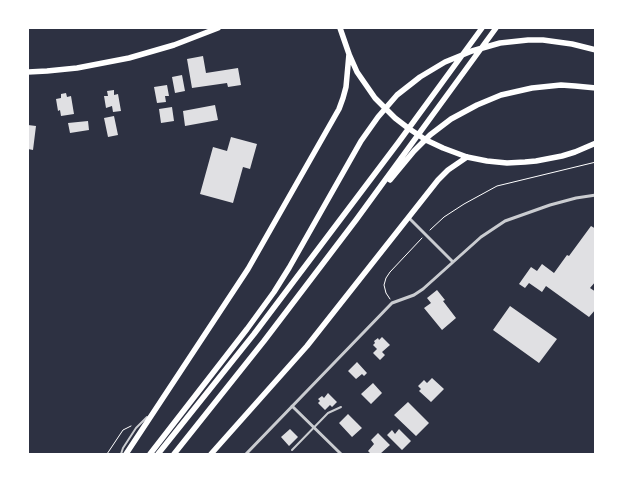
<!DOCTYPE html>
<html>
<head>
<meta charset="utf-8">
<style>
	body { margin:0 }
	#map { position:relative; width:623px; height:482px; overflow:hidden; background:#2d3142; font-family:Quicksand,sans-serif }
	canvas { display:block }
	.frame { position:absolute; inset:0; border:29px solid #fff; pointer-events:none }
</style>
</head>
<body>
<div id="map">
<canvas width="623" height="482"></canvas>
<div class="frame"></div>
</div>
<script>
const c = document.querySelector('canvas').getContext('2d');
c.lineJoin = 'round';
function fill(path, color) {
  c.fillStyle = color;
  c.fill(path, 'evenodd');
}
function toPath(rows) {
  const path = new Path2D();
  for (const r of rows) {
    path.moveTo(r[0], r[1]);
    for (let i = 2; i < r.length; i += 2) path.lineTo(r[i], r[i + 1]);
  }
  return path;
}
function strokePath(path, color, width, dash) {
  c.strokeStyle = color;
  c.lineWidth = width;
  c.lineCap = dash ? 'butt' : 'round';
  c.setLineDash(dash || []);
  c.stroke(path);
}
fill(toPath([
	[203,56,206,73,238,68,241,85,228,87,227,83,192,88,187,59],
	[182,75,185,91,175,93,172,77],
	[167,85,169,96,165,96,166,102,157,103,154,87],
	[114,90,114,95,118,94,121,111,113,112,112,106,106,108,104,96,108,96,107,91],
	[66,93,67,97,71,96,74,114,61,116,60,110,58,111,56,99,61,98,61,94],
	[215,105,218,120,185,126,183,111],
	[172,107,174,121,161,123,159,109],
	[114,116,118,135,108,137,104,118],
	[88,121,89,130,70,133,68,123],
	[28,125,36,126,33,150,28,149],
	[231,137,257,144,250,169,243,167,233,203,200,194,213,147,227,151],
	[591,226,596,229,596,281,590,288,596,292,596,309,589,317,546,286,542,292,529,283,525,288,519,284,531,267,537,271,542,264,554,273,567,255,569,256],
	[437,290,445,300,443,301,456,318,442,330,424,308,431,303,427,298],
	[510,306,557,339,539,363,493,330],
	[382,337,390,345,382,352,385,355,380,360,373,353,377,349,373,345,375,343,374,341,378,338,379,340],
	[357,362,367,373,364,376,362,374,356,379,348,371],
	[432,378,444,389,431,402,419,391,421,389,418,386,424,380,427,383],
	[373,383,382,393,371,404,361,394],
	[328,393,337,402,332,407,330,405,325,410,318,403,320,401,318,399,322,396,324,398],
	[408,402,429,423,416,436,394,415],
	[348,414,362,428,352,437,339,423],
	[290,429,298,437,289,446,281,437],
	[399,429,411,441,402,450,387,435,392,430,395,434],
	[378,433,390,445,380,454,371,454,368,451,374,444,371,440]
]), '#e0e0e3');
strokePath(toPath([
	[430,230,444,217,464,204,497,186,596,162],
	[390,299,386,293,384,285,386,278,390,272,422,238],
	[107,454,123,430,131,426]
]), '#fff', 1);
strokePath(toPath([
	[292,450,328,413,341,407],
	[121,454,123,448,136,428,147,417]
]), '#caccd0', 2);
strokePath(toPath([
	[409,218,453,262],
	[292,406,341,454],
	[246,454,392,303,414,295,423,289,481,237,505,221,550,205,576,198,596,195]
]), '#caccd0', 3);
strokePath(toPath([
	[28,72,47,71,77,68,129,58,174,45,218,28]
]), '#fff', 5.5);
strokePath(toPath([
	[340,28,349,54,357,72,375,98,395,118,408,128,426,140,443,148,467,157,487,161,507,163,525,162,536,161,562,156,575,152,596,143],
	[390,180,414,151,430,135,451,119,477,105,501,95,532,88,561,85,575,86,596,88],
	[126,454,248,269,339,109,343,98,346,87,349,54],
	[150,454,247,329,274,292,289,268,361,141,378,117,397,95,420,77,445,62,472,51,500,43,528,40,543,40,572,44,596,50],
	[158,454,254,334,398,143,482,28],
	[174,454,264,341,356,220,496,28],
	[211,454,307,346,438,180,448,170,467,157]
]), '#fff', 5.5);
</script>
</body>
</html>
